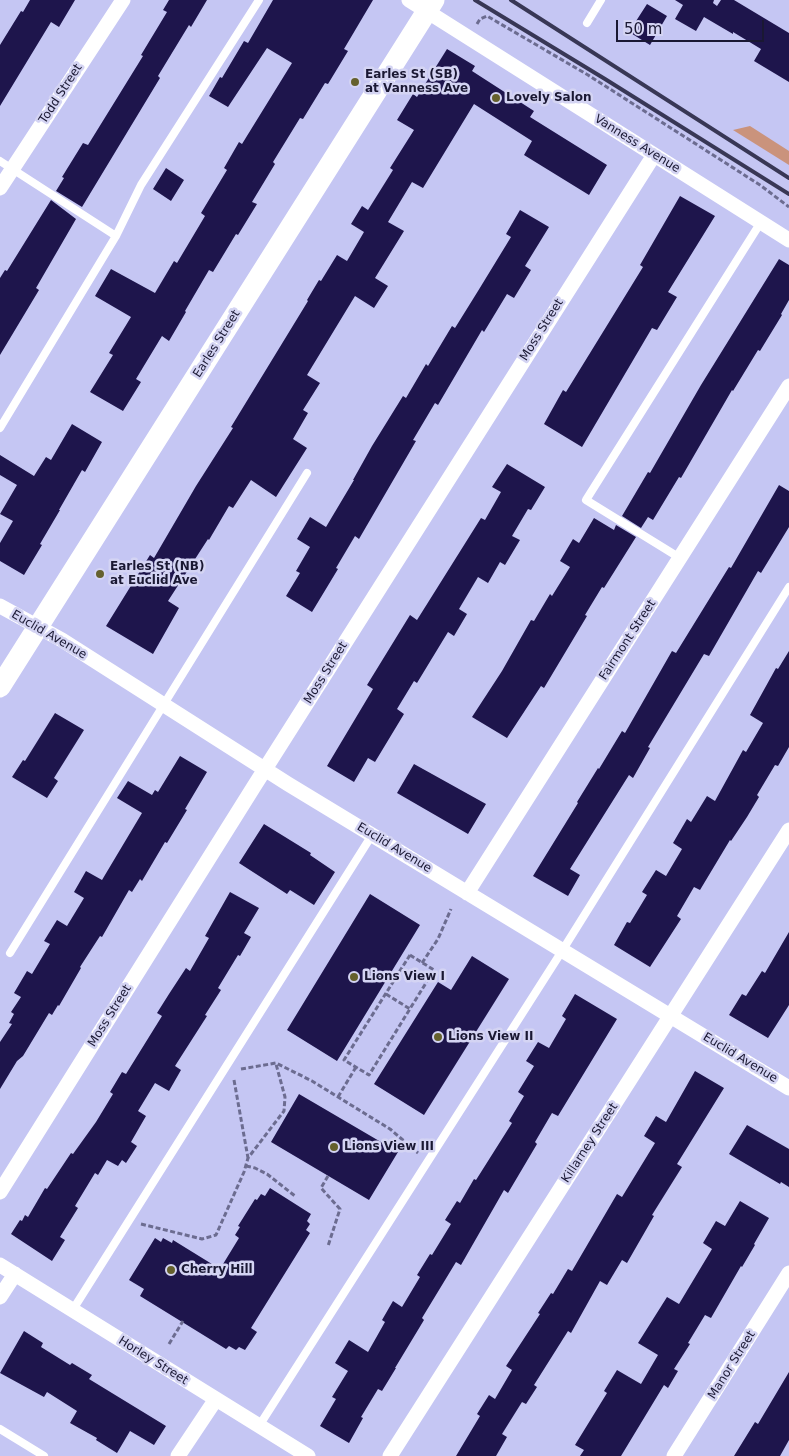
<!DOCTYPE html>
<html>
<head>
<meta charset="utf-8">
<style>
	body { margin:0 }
	#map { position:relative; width:789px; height:1456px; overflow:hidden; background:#c5c6f3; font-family:"DejaVu Sans",sans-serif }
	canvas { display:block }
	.scale { position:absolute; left:616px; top:20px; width:148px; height:22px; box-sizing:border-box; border:2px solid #1a1833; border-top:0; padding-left:6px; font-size:15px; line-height:18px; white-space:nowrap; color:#1a1833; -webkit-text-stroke:4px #d4d4f3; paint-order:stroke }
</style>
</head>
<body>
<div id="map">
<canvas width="789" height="1456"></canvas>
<div class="scale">50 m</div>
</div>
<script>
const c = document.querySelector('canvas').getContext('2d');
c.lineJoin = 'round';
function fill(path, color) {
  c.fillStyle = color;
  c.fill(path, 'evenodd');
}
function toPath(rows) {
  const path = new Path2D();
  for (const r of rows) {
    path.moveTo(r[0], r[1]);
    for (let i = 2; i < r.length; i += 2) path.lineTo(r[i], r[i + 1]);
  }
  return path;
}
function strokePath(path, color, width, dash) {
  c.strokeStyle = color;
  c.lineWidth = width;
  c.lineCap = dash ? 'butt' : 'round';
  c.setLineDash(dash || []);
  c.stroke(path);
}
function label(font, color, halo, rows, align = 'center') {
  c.font = font + ' "DejaVu Sans",sans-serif';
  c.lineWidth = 5;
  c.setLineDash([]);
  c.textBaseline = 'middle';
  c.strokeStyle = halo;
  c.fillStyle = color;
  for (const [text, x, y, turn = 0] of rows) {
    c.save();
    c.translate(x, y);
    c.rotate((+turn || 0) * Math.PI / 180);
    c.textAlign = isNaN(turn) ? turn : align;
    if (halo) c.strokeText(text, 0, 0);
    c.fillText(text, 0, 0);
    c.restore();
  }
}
fill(toPath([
	[750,126,789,151,789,165,733,130]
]), '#ca937c');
fill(toPath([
	[30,0,75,0,59,27,51,22,0,106,0,45,21,11,23,12],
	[169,0,207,0,191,27,189,25,158,76,160,78,82,207,56,191,64,178,62,177,83,143,88,145,143,56,141,55,167,12,163,10],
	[273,0,373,0,344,49,348,51,328,84,325,83,303,119,300,118,273,162,275,164,252,202,257,204,238,235,236,234,213,272,209,270,185,311,186,312,169,341,162,336,136,379,141,382,123,411,90,392,113,355,109,353,131,317,95,296,111,269,155,293,174,261,177,263,205,216,201,213,227,170,224,168,239,142,242,144,292,63,267,48,228,107,209,96,220,77,222,78,244,41,248,43],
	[675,0,714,0,713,3,717,6,721,0,734,0,789,33,789,82,754,61,761,49,733,32,733,34,704,17,696,31,675,19,683,5],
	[647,4,667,16,650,45,629,32],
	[447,49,475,66,472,71,534,111,530,117,607,165,589,195,524,155,532,141,474,104,423,188,412,182,388,222,404,231,375,278,388,286,374,308,355,296,307,375,320,383,303,410,308,413,293,439,307,448,276,497,251,480,233,508,229,506,209,540,208,539,168,601,179,608,153,654,106,626,150,555,154,558,196,486,233,428,231,427,308,301,307,300,319,280,321,281,337,255,347,261,364,232,351,224,362,206,368,210,393,170,390,168,414,130,397,120,413,94,417,97],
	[166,168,184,180,171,201,153,189],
	[680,196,715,216,668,292,677,297,657,330,652,328,582,447,544,424,563,390,566,392,643,267,640,265],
	[51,200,76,219,36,288,39,290,0,355,0,278,5,270,7,271],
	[520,210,549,227,525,266,531,270,514,298,507,294,484,332,482,330,438,405,435,403,413,440,416,441,359,539,355,536,336,568,338,569,312,612,286,596,300,573,296,571,310,547,297,539,310,517,326,527,354,480,353,480,372,446,403,396,406,398,426,364,428,366,452,326,455,328,478,291,511,237,506,234],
	[779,259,789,265,789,300,781,314,782,315,760,351,758,350,733,391,732,390,681,478,679,477,653,520,648,517,641,528,622,516,648,472,650,473,701,385],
	[72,424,102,442,85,472,82,470,59,510,60,510,40,544,42,545,24,575,0,561,0,543,13,521,0,514,17,485,0,475,0,455,34,476,46,457,51,460],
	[507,464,545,487,531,510,528,509,512,536,520,540,505,565,500,562,488,583,478,577,459,609,467,614,454,636,448,632,417,683,414,681,397,709,404,714,375,762,368,758,354,782,327,766,373,689,367,685,410,615,417,620,481,518,485,520,501,492,492,487],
	[779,485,789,491,789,527,761,573,758,571,709,656,704,654,648,747,650,748,633,778,629,775,570,869,580,875,568,896,533,876,578,803,577,802,598,768,599,769,622,731,625,733,672,651,676,653,729,567,731,568],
	[594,518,614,530,616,525,636,537,604,588,602,587,585,615,587,616,544,688,541,686,507,738,472,717,502,671,531,620,534,621,550,594,552,596,570,567,560,561,573,539,579,543],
	[789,651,789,747,778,766,775,765,757,795,759,797,747,817,731,841,730,840,700,890,694,887,677,916,681,919,650,967,614,945,627,922,630,923,647,895,642,892,656,870,666,876,682,849,673,843,687,819,691,822,707,796,715,801,743,750,746,752,763,723,750,715,776,668,778,669],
	[55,713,84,730,54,778,58,781,47,798,12,777,23,760,25,761],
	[180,756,207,772,185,809,187,810,167,843,165,842,142,881,140,879,132,892,129,890,102,937,100,936,80,967,81,968,59,1006,58,1005,52,1015,49,1013,23,1056,17,1061,0,1089,0,1042,12,1024,9,1023,14,1014,11,1012,21,997,14,993,27,971,32,974,50,944,44,941,57,920,67,926,84,898,74,892,86,871,102,880,142,813,117,798,128,781,152,795,155,790,158,792],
	[414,764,486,804,468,834,397,793],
	[264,824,311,853,310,855,335,872,314,905,290,890,287,894,239,863],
	[230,892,259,908,244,933,251,937,240,956,238,955,218,988,221,990,205,1015,207,1016,175,1066,181,1070,169,1091,155,1083,138,1111,146,1116,131,1142,137,1146,126,1163,122,1160,118,1166,107,1160,98,1175,95,1173,75,1206,78,1208,60,1237,65,1240,52,1261,11,1234,20,1220,22,1221,25,1215,28,1217,45,1188,47,1189,71,1153,73,1154,96,1122,113,1094,110,1092,122,1072,126,1074,162,1016,157,1013,169,994,186,968,190,971,209,938,205,936],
	[370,894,420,925,337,1061,287,1030],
	[789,932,789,1005,768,1038,729,1015,742,994,746,996,762,971,765,973],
	[472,956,509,979,424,1115,374,1084,438,982,451,990],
	[575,994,617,1019,558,1116,552,1113,535,1142,537,1144,508,1193,504,1190,461,1265,456,1262,422,1318,424,1320,395,1368,396,1368,382,1391,378,1389,361,1417,363,1418,349,1443,320,1426,336,1399,332,1397,348,1371,335,1363,349,1340,368,1352,385,1322,382,1320,393,1301,402,1307,420,1277,417,1275,430,1254,432,1255,451,1224,445,1220,457,1201,460,1203,474,1179,476,1180,512,1123,509,1121,524,1096,518,1092,534,1066,526,1061,538,1042,549,1048,566,1019,562,1016],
	[695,1071,724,1088,677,1164,682,1167,652,1215,654,1216,627,1263,622,1260,607,1285,600,1281,571,1333,568,1331,534,1385,537,1387,526,1404,522,1402,502,1434,507,1437,496,1456,456,1456,480,1416,477,1414,489,1395,495,1399,512,1370,506,1366,540,1314,538,1313,551,1293,553,1294,568,1269,572,1271,617,1194,622,1197,655,1143,644,1136,656,1116,666,1122],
	[299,1094,398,1152,369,1200,271,1142],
	[747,1125,789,1149,789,1187,781,1182,780,1184,729,1154],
	[270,1188,311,1214,307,1221,310,1224,306,1230,310,1233,251,1328,257,1332,245,1350,239,1347,236,1350,229,1346,226,1349,140,1296,144,1289,129,1280,155,1238,161,1242,163,1238,172,1243,173,1240,220,1269,239,1238,235,1235,240,1227,238,1226,255,1199,257,1200,261,1194,265,1196],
	[740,1201,769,1218,754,1244,755,1245,742,1267,741,1266,711,1318,705,1315,688,1343,690,1344,674,1369,678,1371,668,1388,664,1385,621,1456,580,1456,584,1450,575,1445,607,1393,604,1391,617,1370,641,1384,658,1355,638,1343,667,1297,679,1304,712,1249,703,1243,716,1221,725,1226],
	[24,1331,43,1343,41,1347,70,1365,72,1363,92,1375,89,1379,166,1426,154,1445,130,1431,117,1453,96,1440,97,1438,70,1423,77,1411,47,1392,44,1397,0,1373],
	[789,1372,789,1440,780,1456,734,1456,755,1422,758,1424]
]), '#1e154c');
strokePath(toPath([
	[477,24,480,19,487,16,588,75,760,185,789,207],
	[410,955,434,970,369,1075,344,1060,410,955],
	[422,963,438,939,451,909],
	[386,994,410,1009],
	[241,1069,276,1063,312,1081,390,1129,418,1153],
	[234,1080,248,1158],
	[338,1097,356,1067],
	[246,1166,255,1168,267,1174,295,1196],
	[328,1176,321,1188,340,1209,328,1246],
	[141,1224,202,1239,216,1235,244,1172,248,1158,284,1111,285,1097,276,1064],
	[169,1344,183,1321]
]), '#6c6c90', 3, [5, 2.5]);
strokePath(toPath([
	[587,23,601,0],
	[0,161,116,236],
	[0,428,116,236,141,185,259,0],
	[680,558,586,500,761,222],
	[10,953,307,473],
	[72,1311,372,835],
	[259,1426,562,951,789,587],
	[0,1429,44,1456]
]), '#fff', 8);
strokePath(toPath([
	[409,0,789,240],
	[0,188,123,0],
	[0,606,62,640,288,784,789,1088],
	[467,893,789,386],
	[0,1192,253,788,654,155],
	[0,1265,308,1456],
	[0,1297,15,1274],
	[178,1456,216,1399],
	[390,1456,789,830],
	[674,1456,789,1273]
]), '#fff', 15);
strokePath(toPath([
	[0,687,434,0]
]), '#fff', 21);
strokePath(toPath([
	[475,0,605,79,789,194],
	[511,0,789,178]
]), '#383755', 4);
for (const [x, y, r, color] of [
	[355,82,5,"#65602d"],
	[496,98,5,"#65602d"],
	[100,574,5,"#65602d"],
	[354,977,5,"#65602d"],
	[438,1037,5,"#65602d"],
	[334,1147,5,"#65602d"],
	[171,1270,5,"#65602d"]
]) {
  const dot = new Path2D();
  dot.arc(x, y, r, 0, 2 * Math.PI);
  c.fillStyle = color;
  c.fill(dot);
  strokePath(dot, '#d4d4f3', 2);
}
label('bold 12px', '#1a1833', '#d4d4f3', [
	["Earles St (SB)",365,75],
	["at Vanness Ave",365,89],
	["Lovely Salon",506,98],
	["Earles St (NB)",110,567],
	["at Euclid Ave",110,581],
	["Lions View I",364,977],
	["Lions View II",448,1037],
	["Lions View III",344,1147],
	["Cherry Hill",181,1270]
], 'left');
label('12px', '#1a1833', '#d4d4f3', [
	["Todd Street",61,94,-57],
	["Vanness Avenue",637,144,32],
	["Moss Street",542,330,-58],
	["Earles Street",217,344,-58],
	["Euclid Avenue",49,635,30],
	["Fairmont Street",628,640,-57],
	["Moss Street",326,673,-58],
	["Euclid Avenue",394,848,31],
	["Moss Street",110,1016,-58],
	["Euclid Avenue",740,1058,31],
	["Killarney Street",590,1143,-57],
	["Horley Street",153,1361,32],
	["Manor Street",732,1365,-58]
]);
</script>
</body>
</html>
